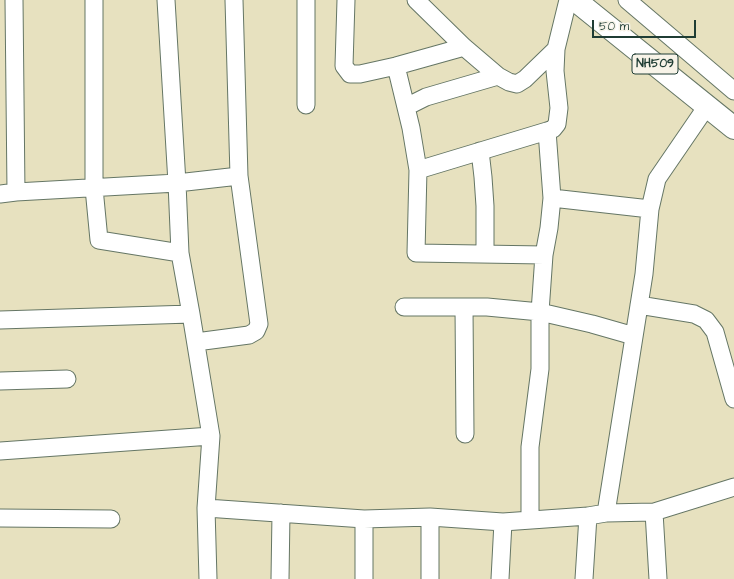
<!DOCTYPE html>
<html>
<head>
<meta charset="utf-8">
<style>
	body { margin:0 }
	#map { position:relative; width:734px; height:579px; overflow:hidden; background:#e7e1bf; font-family:"Architects Daughter",sans-serif }
	canvas { display:block }
	.scale { position:absolute; left:592px; top:20px; width:104px; height:18px; box-sizing:border-box; border:2px solid #1f3d34; border-top:0; padding-left:5px; font-size:12px; line-height:14px; white-space:nowrap; color:#1f3d34; -webkit-text-stroke:3px #f7f3e8; paint-order:stroke }
</style>
</head>
<body>
<div id="map">
<canvas width="734" height="579"></canvas>
<div class="scale">50 m</div>
</div>
<script>
const c = document.querySelector('canvas').getContext('2d');
c.lineJoin = 'round';
function toPath(rows) {
  const path = new Path2D();
  for (const r of rows) {
    path.moveTo(r[0], r[1]);
    for (let i = 2; i < r.length; i += 2) path.lineTo(r[i], r[i + 1]);
  }
  return path;
}
function strokePath(path, color, width, dash) {
  c.strokeStyle = color;
  c.lineWidth = width;
  c.lineCap = dash ? 'butt' : 'round';
  c.setLineDash(dash || []);
  c.stroke(path);
}
function label(font, color, halo, rows, align = 'center') {
  c.font = font + ' "Architects Daughter",sans-serif';
  c.lineWidth = 3;
  c.setLineDash([]);
  c.textBaseline = 'middle';
  c.strokeStyle = halo;
  c.fillStyle = color;
  for (const [text, x, y, turn = 0] of rows) {
    c.save();
    c.translate(x, y);
    c.rotate((+turn || 0) * Math.PI / 180);
    c.textAlign = isNaN(turn) ? turn : align;
    if (halo) c.strokeText(text, 0, 0);
    c.fillText(text, 0, 0);
    c.restore();
  }
}
const street = toPath([
	[14,0,16,192],
	[94,0,94,188,99,240,180,253],
	[166,0,177,183,239,176],
	[306,0,306,105],
	[346,0,344,66,350,74,360,74,396,66,464,47],
	[416,0,464,47,498,76,509,82,517,84,525,79,556,49],
	[627,0,734,91],
	[396,66,411,128,418,170,416,253,544,255],
	[406,107,426,97,498,76],
	[480,151,483,177,485,206,485,254],
	[418,170,547,131,553,129,557,124,559,108,555,71,556,49,568,0],
	[0,194,16,192,177,183,180,253,191,314,211,436,206,508,208,579],
	[552,198,650,209],
	[639,305,694,314,706,320,715,332,734,399],
	[404,307,487,307,540,312,592,324,634,336],
	[464,307,465,434],
	[0,320,191,314],
	[196,342,249,335,256,331,259,324,239,176,234,0],
	[0,381,67,379],
	[0,451,211,436],
	[206,508,364,519,430,517,503,522,588,516],
	[654,512,658,579],
	[606,513,644,274,650,209,657,179,707,106],
	[0,518,111,519],
	[364,519,364,579],
	[530,520,530,447,540,369,540,312,544,255,549,228,552,198,547,131],
	[280,579,281,513],
	[430,579,430,517],
	[500,579,503,522],
	[584,579,588,516,606,513,654,512,734,487]
]);
const highway = toPath([
	[575,0,734,128]
]);
strokePath(street, '#657665', 19);
strokePath(highway, '#657665', 24);
strokePath(street, '#fff', 17);
strokePath(highway, '#fff', 22);
for (const [x, y, w] of [
	[655,64,46]
]) {
  const box = new Path2D();
  box.roundRect(x - w / 2, y - 10, w, 20, 3);
  c.fillStyle = '#f7f3e8';
  c.fill(box);
  strokePath(box, '#1f3d34', 1);
}
label('bold 12px', '#1f3d34', null, [
	["NH509",655,64]
]);
</script>
</body>
</html>
